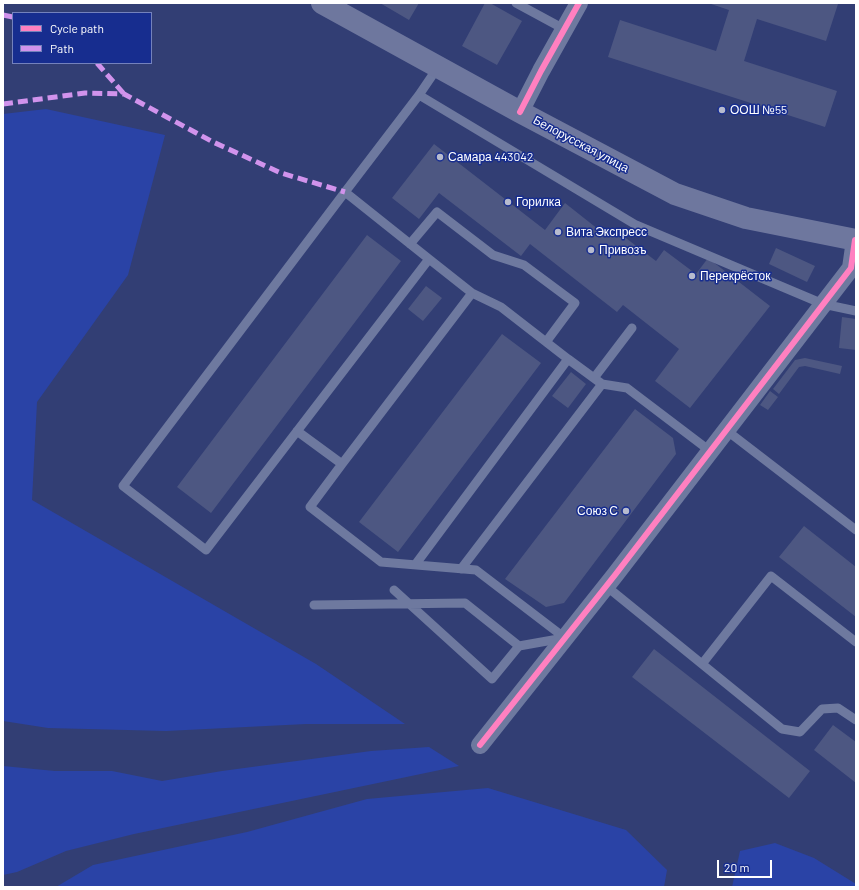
<!DOCTYPE html>
<html>
<head>
<meta charset="utf-8">
<style>
	body { margin:0 }
	#map { position:relative; width:859px; height:890px; overflow:hidden; background:#323e74; font-family:Barlow,sans-serif }
	canvas { display:block }
	.frame { position:absolute; inset:0; border:4px solid #fff; pointer-events:none }
	.legend { position:absolute; left:12px; top:12px; width:140px; height:52px; box-sizing:border-box; background:#172d8f; border:1px solid #7481bc; margin:0; padding:5px 7px; list-style:none; font-size:12px; color:#fff }
	.legend li { display:flex; align-items:center; gap:8px; height:20px }
	.legend b { width:20px; border:1px solid #7481bc }
	.scale { position:absolute; left:717px; top:860px; width:55px; height:18px; box-sizing:border-box; border:2px solid #fff; border-top:0; padding-left:5px; font-size:12px; line-height:14px; white-space:nowrap; color:#fff; -webkit-text-stroke:3px #172d8f; paint-order:stroke }
</style>
</head>
<body>
<div id="map">
<canvas width="859" height="890"></canvas>
<div class="frame"></div>
<ul class="legend">
<li><b style="height:5px;background:#ff80c0"></b>Cycle path</li>
<li><b style="height:5px;background:#d193ec"></b>Path</li>
</ul>
<div class="scale">20 m</div>
</div>
<script>
const c = document.querySelector('canvas').getContext('2d');
c.lineJoin = 'round';
function fill(path, color) {
  c.fillStyle = color;
  c.fill(path, 'evenodd');
}
function toPath(rows) {
  const path = new Path2D();
  for (const r of rows) {
    path.moveTo(r[0], r[1]);
    for (let i = 2; i < r.length; i += 2) path.lineTo(r[i], r[i + 1]);
  }
  return path;
}
function strokePath(path, color, width, dash) {
  c.strokeStyle = color;
  c.lineWidth = width;
  c.lineCap = dash ? 'butt' : 'round';
  c.setLineDash(dash || []);
  c.stroke(path);
}
function label(font, color, halo, rows, align = 'center') {
  c.font = font + ' Barlow,sans-serif';
  c.lineWidth = 3;
  c.setLineDash([]);
  c.textBaseline = 'middle';
  c.strokeStyle = halo;
  c.fillStyle = color;
  for (const [text, x, y, turn = 0] of rows) {
    c.save();
    c.translate(x, y);
    c.rotate((+turn || 0) * Math.PI / 180);
    c.textAlign = isNaN(turn) ? turn : align;
    if (halo) c.strokeText(text, 0, 0);
    c.fillText(text, 0, 0);
    c.restore();
  }
}
fill(toPath([
	[46,109,165,135,128,275,37,402,32,500,316,664,405,724,306,724,166,731,48,728,3,721,3,114],
	[429,747,459,766,134,834,66,851,17,872,3,875,3,766,55,771,112,771,162,781,222,771,371,751],
	[488,788,626,830,667,870,664,887,56,887,93,865,247,832,367,799],
	[775,843,814,858,856,884,856,887,732,887,740,851]
]), '#2a43a6');
fill(toPath([
	[380,3,419,3,409,20],
	[485,3,490,3,522,21,497,65,462,46],
	[708,3,835,3,838,4,826,41,757,19,744,61,837,91,825,127,608,57,620,20,716,51,729,10],
	[434,144,545,230,565,203,608,237,614,229,656,261,664,250,696,274,708,258,770,306,690,408,655,381,679,349,623,305,617,312,530,244,521,256,439,193,419,219,392,198],
	[367,235,401,261,211,513,177,487],
	[776,248,815,266,807,282,769,264],
	[426,286,442,298,423,321,408,309],
	[842,317,856,319,856,350,839,348],
	[502,334,541,363,398,552,359,522],
	[805,358,842,366,840,374,805,366,799,367,779,394,773,389,795,360],
	[571,372,586,384,568,408,552,396],
	[770,391,778,397,768,410,760,405],
	[635,409,673,438,676,454,564,603,546,607,505,579],
	[804,526,856,567,856,617,779,557],
	[654,649,810,771,789,798,632,677],
	[833,725,856,742,856,783,814,750]
]), '#4d5782');
strokePath(toPath([
	[516,3,564,29],
	[419,95,636,225,823,304,856,311],
	[345,192,429,259,206,550,123,486,345,192,419,95,438,67],
	[410,244,437,212,493,255,524,265,575,303,546,342],
	[472,293,501,307,568,359,602,384,627,388,710,451],
	[594,378,632,328],
	[726,430,856,530],
	[297,431,342,464,472,293,429,259],
	[342,464,310,507,381,562,476,570,565,638],
	[415,565,568,359],
	[461,569,602,384],
	[606,586,782,729,800,732,822,709,838,708,856,720],
	[394,590,492,679,519,646],
	[314,605,465,603,519,646,564,638],
	[702,664,771,576,856,642]
]), '#6e799f', 9);
strokePath(toPath([
	[520,112,541,71,579,3],
	[480,745,615,575,851,268,855,240]
]), '#6e799f', 18);
strokePath(toPath([
	[322,3,520,112,675,194,746,218,856,240]
]), '#6e779e', 22);
strokePath(toPath([
	[3,15,13,17],
	[97,63,124,94],
	[3,104,85,93,124,94,213,142,281,173,345,192]
]), '#d193ec', 5, [10, 5]);
strokePath(toPath([
	[520,112,541,71,579,3],
	[480,745,615,575,851,268,855,240]
]), '#ff80c0', 6);
for (const [x, y, r, color] of [
	[722,110,4,"#b7bbce"],
	[440,157,4,"#b7bbce"],
	[508,202,4,"#b7bbce"],
	[558,232,4,"#b7bbce"],
	[591,250,4,"#b7bbce"],
	[692,276,4,"#b7bbce"],
	[626,511,4,"#b7bbce"]
]) {
  const dot = new Path2D();
  dot.arc(x, y, r, 0, 2 * Math.PI);
  c.fillStyle = color;
  c.fill(dot);
  strokePath(dot, '#172d8f', 1.5);
}
label('12px', '#fff', '#172d8f', [
	["ООШ №55",730,110],
	["Самара 443042",448,157],
	["Горилка",516,202],
	["Вита Экспресс",566,232],
	["Привозъ",599,250],
	["Перекрёсток",700,276],
	["Союз С",618,511,"right"]
], 'left');
label('12px', '#fff', '#172d8f', [
	["Белорусская улица",581,144,28]
]);
</script>
</body>
</html>
